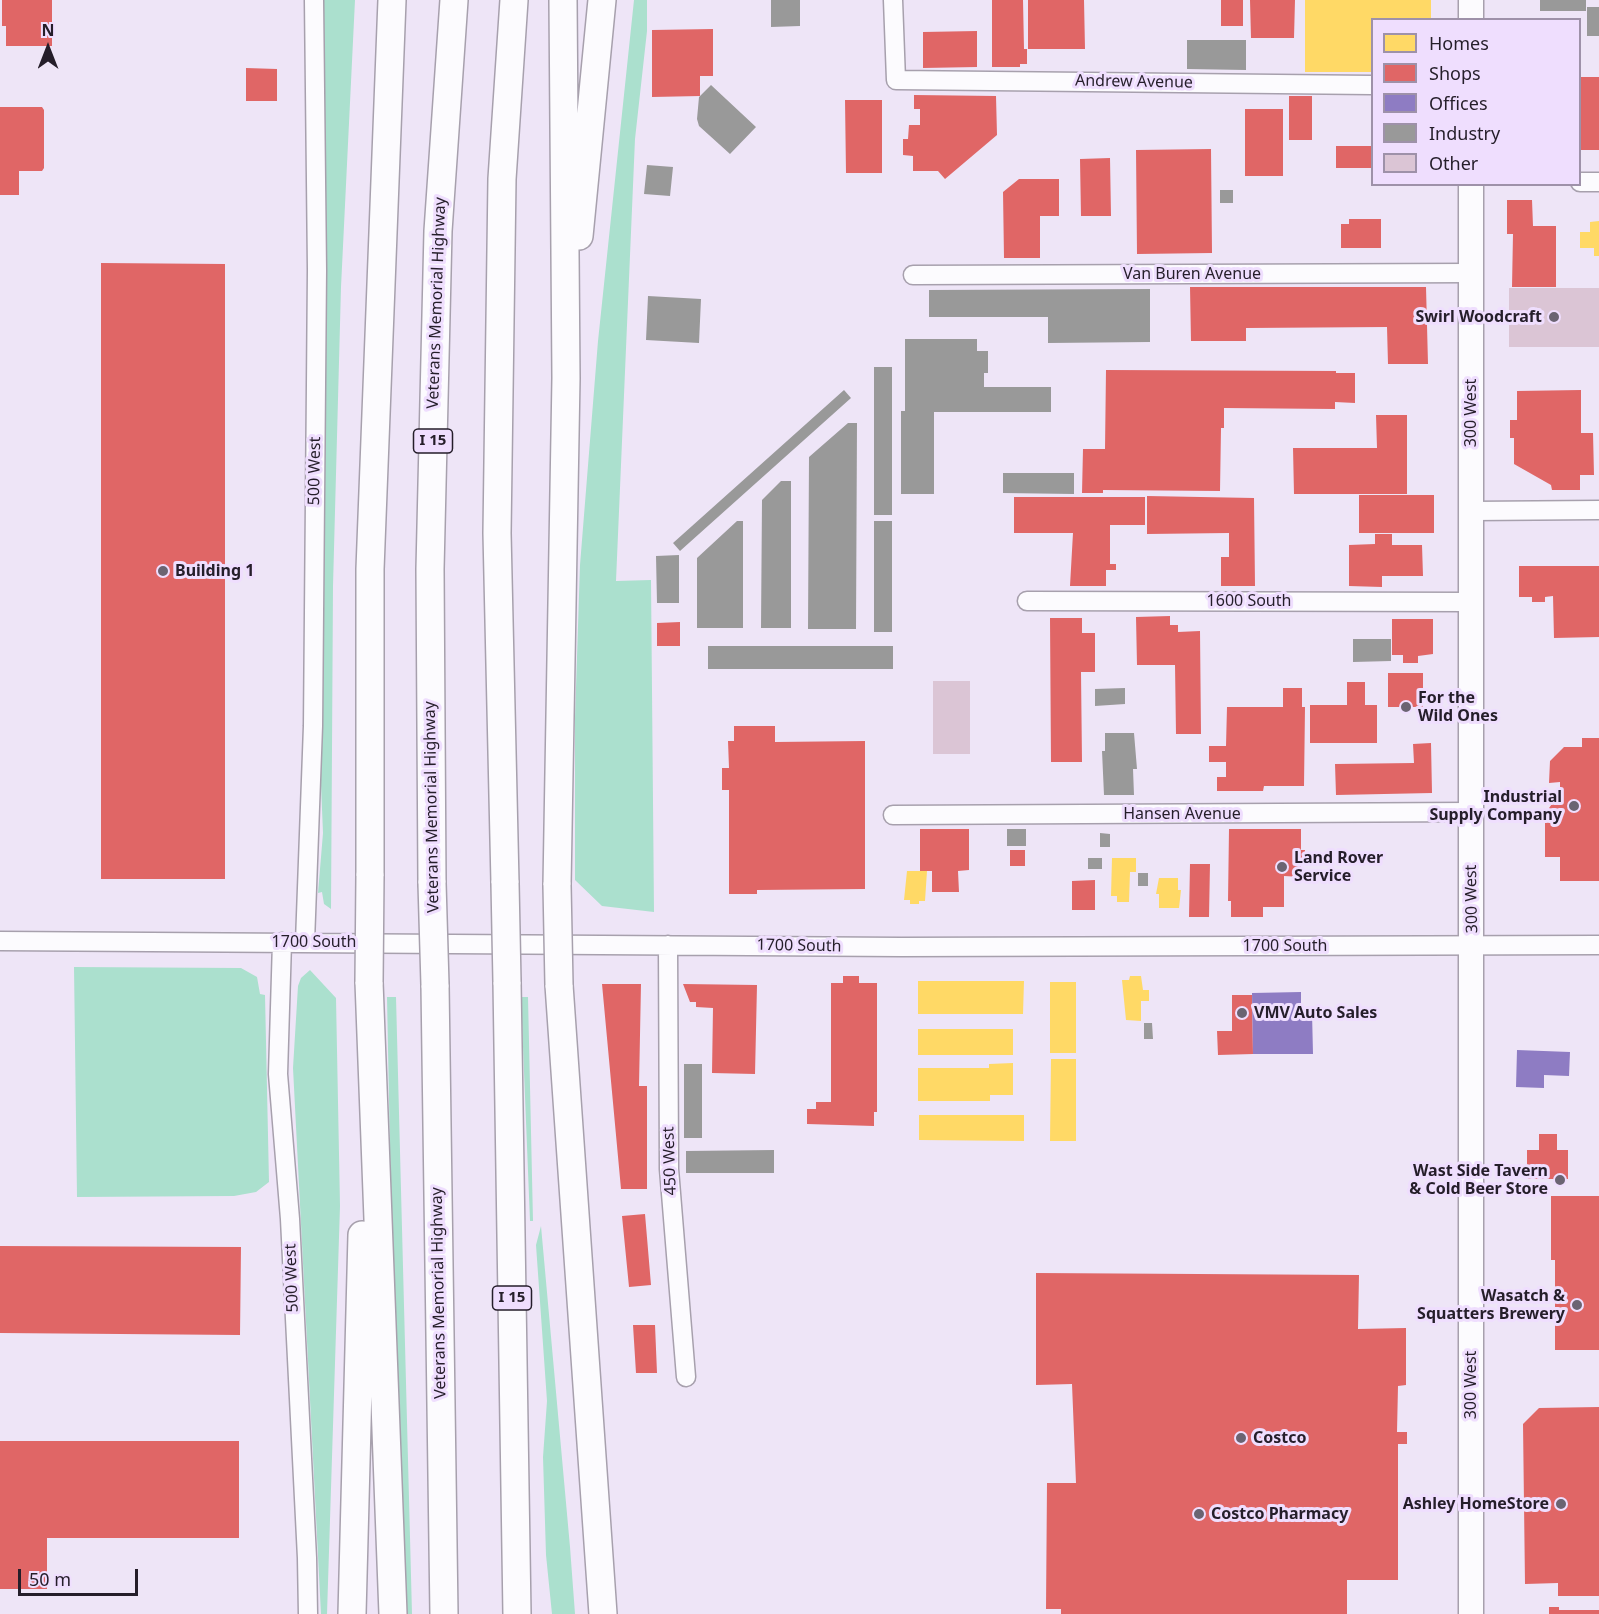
<!DOCTYPE html>
<html>
<head>
<meta charset="utf-8">
<style>
	body { margin:0 }
	#map { position:relative; width:1599px; height:1614px; overflow:hidden; background:#eee5f7; font-family:"Noto Sans",sans-serif }
	canvas { display:block }
	.legend { position:absolute; left:1371px; top:18px; width:210px; height:168px; box-sizing:border-box; background:#efdefe; border:2px solid #9e91a9; margin:0; padding:8px 10px; list-style:none; font-size:18px; color:#251e2a }
	.legend li { display:flex; align-items:center; gap:12px; height:30px }
	.legend b { width:30px; border:2px solid #9e91a9 }
	.north { position:absolute; left:18px; top:18px; width:60px; height:60px; -webkit-text-stroke:4px #efdefe; paint-order:stroke; rotate:0deg; font-size:16px; font-weight:700; line-height:24px; text-align:center; color:#251e2a }
	.north::after { content:''; display:block; margin:auto; width:21px; height:27px; background:#251e2a; clip-path:polygon(50% 0,100% 100%,50% 72%,0 100%) }
	.scale { position:absolute; left:18px; top:1569px; width:120px; height:27px; box-sizing:border-box; border:3px solid #251e2a; border-top:0; padding-left:8px; font-size:18px; line-height:21px; white-space:nowrap; color:#251e2a; -webkit-text-stroke:4px #efdefe; paint-order:stroke }
</style>
</head>
<body>
<div id="map">
<canvas width="1599" height="1614"></canvas>
<ul class="legend">
<li><b style="height:16px;background:#ffd966"></b>Homes</li>
<li><b style="height:16px;background:#e06666"></b>Shops</li>
<li><b style="height:16px;background:#8e7cc3"></b>Offices</li>
<li><b style="height:16px;background:#999"></b>Industry</li>
<li><b style="height:16px;background:#dbc5d5"></b>Other</li>
</ul>
<div class="north">N</div>
<div class="scale">50 m</div>
</div>
<script>
const c = document.querySelector('canvas').getContext('2d');
c.lineJoin = 'round';
function fill(path, color) {
  c.fillStyle = color;
  c.fill(path, 'evenodd');
}
function toPath(rows) {
  const path = new Path2D();
  for (const r of rows) {
    path.moveTo(r[0], r[1]);
    for (let i = 2; i < r.length; i += 2) path.lineTo(r[i], r[i + 1]);
  }
  return path;
}
function strokePath(path, color, width, dash) {
  c.strokeStyle = color;
  c.lineWidth = width;
  c.lineCap = dash ? 'butt' : 'round';
  c.setLineDash(dash || []);
  c.stroke(path);
}
function label(font, color, halo, rows, align = 'center') {
  c.font = font + ' "Noto Sans",sans-serif';
  c.lineWidth = 6;
  c.setLineDash([]);
  c.textBaseline = 'middle';
  c.strokeStyle = halo;
  c.fillStyle = color;
  for (const [text, x, y, turn = 0] of rows) {
    c.save();
    c.translate(x, y);
    c.rotate((+turn || 0) * Math.PI / 180);
    c.textAlign = isNaN(turn) ? turn : align;
    if (halo) c.strokeText(text, 0, 0);
    c.fillText(text, 0, 0);
    c.restore();
  }
}
fill(toPath([
	[321,0,355,0,341,287,333,586,331,909,324,904,322,892,318,893,323,833,318,713],
	[634,0,647,0,647,31,635,139,616,581,651,580,654,912,602,906,575,880,575,718,580,565,598,341],
	[74,967,241,968,257,977,260,994,265,995,269,1182,256,1192,234,1196,77,1197],
	[310,970,336,998,340,1206,327,1614,321,1614,293,1068,298,986,301,978],
	[387,997,396,997,412,1614,399,1614],
	[521,997,528,997,533,1221,530,1221],
	[541,1226,570,1547,575,1614,552,1614,546,1555,543,1457,547,1401,536,1245]
]), '#abe0ce');
fill(toPath([
	[1305,0,1431,0,1431,20,1372,20,1372,72,1305,72],
	[1599,221,1599,256,1594,256,1594,248,1580,248,1580,232,1590,232,1590,222],
	[1112,858,1136,858,1136,872,1130,872,1129,902,1117,902,1117,896,1111,896],
	[907,871,927,871,925,901,919,901,919,904,910,904,910,900,904,900],
	[1159,878,1178,878,1178,890,1181,890,1179,908,1159,908,1159,894,1156,894],
	[1130,976,1141,976,1143,990,1149,990,1149,1001,1141,1001,1141,1021,1126,1020,1122,980,1129,980],
	[918,981,1024,981,1023,1014,918,1014],
	[1050,982,1076,982,1076,1053,1050,1053],
	[918,1029,1013,1029,1013,1055,918,1055],
	[1051,1059,1076,1059,1076,1141,1050,1141],
	[1013,1063,1013,1095,990,1095,990,1101,918,1101,918,1068,989,1068,989,1064],
	[919,1115,1024,1115,1024,1141,919,1140]
]), '#ffd966');
fill(toPath([
	[2,0,52,0,52,46,6,46,6,26,2,26],
	[992,0,1023,0,1024,49,1027,49,1027,64,1020,64,1020,67,992,67],
	[1028,0,1084,0,1085,49,1028,49],
	[1221,0,1243,0,1243,26,1221,26],
	[1250,0,1295,0,1294,38,1251,38],
	[713,29,713,76,700,76,700,96,652,97,652,30],
	[977,31,977,67,923,68,923,32],
	[246,68,277,69,277,101,246,101],
	[1580,77,1599,77,1599,150,1580,150],
	[914,95,996,96,997,135,945,179,938,171,913,171,913,156,903,155,903,139,908,139,909,125,920,125,920,109,914,109],
	[1289,96,1312,96,1312,140,1289,140],
	[845,100,882,100,882,173,846,173],
	[0,107,42,107,44,110,44,168,42,171,19,171,19,195,0,195],
	[1245,109,1283,109,1283,176,1245,176],
	[1336,146,1372,146,1372,168,1336,168],
	[1211,149,1212,253,1137,254,1136,150],
	[1110,158,1111,216,1081,216,1080,159],
	[1019,179,1059,179,1059,216,1040,216,1040,258,1004,258,1003,192],
	[1507,200,1532,200,1533,226,1556,226,1556,287,1512,287,1513,234,1507,234],
	[1349,219,1381,219,1381,248,1341,248,1341,224,1349,224],
	[101,263,225,264,225,879,101,879],
	[1190,287,1426,287,1428,364,1388,364,1387,327,1246,328,1246,341,1191,341],
	[1106,370,1336,371,1336,373,1355,373,1355,403,1335,402,1335,409,1224,408,1224,428,1221,428,1220,491,1103,490,1103,493,1082,493,1083,449,1105,449],
	[1581,390,1581,433,1593,433,1594,475,1580,475,1580,490,1552,490,1551,485,1514,464,1514,438,1510,438,1510,420,1517,420,1517,391],
	[1376,415,1407,415,1407,494,1294,494,1293,448,1377,448],
	[1359,495,1434,495,1434,533,1359,533],
	[1147,496,1254,498,1255,586,1221,586,1221,557,1229,557,1229,533,1147,534],
	[1014,497,1145,497,1145,525,1110,525,1110,564,1116,564,1116,570,1106,570,1106,586,1070,586,1073,533,1014,533],
	[1375,534,1392,534,1392,545,1422,545,1423,576,1382,576,1382,587,1349,586,1349,545,1375,544],
	[1519,566,1599,566,1599,637,1554,638,1553,596,1545,597,1545,602,1532,602,1532,597,1519,597],
	[1170,616,1170,625,1178,625,1178,632,1200,631,1201,734,1176,734,1175,665,1137,665,1136,617],
	[1050,618,1082,618,1082,633,1095,633,1095,672,1081,672,1082,762,1051,762],
	[1392,619,1433,619,1433,654,1418,656,1418,663,1403,663,1403,655,1392,655],
	[680,622,680,646,657,646,657,623],
	[1388,673,1423,673,1423,707,1388,707],
	[1347,682,1365,682,1365,705,1377,705,1377,743,1310,743,1310,705,1347,705],
	[1283,688,1302,688,1302,707,1305,707,1304,786,1264,786,1263,791,1217,791,1217,777,1226,777,1226,762,1209,762,1209,746,1226,746,1227,707,1283,707],
	[734,726,775,726,775,742,865,741,865,889,757,890,757,894,729,894,729,790,722,790,722,768,729,768,728,741,734,741],
	[1582,738,1599,738,1599,881,1560,881,1560,857,1545,857,1545,814,1560,792,1560,782,1549,783,1550,761,1564,747,1582,747],
	[1431,743,1432,793,1336,795,1335,764,1414,763,1413,744],
	[920,829,969,829,969,870,958,871,959,892,932,892,932,871,920,871],
	[1229,829,1301,829,1301,850,1305,850,1305,858,1301,858,1301,877,1284,876,1284,907,1263,907,1263,917,1231,917,1231,901,1228,901],
	[1010,850,1025,850,1025,866,1010,866],
	[1190,864,1210,864,1209,917,1189,917],
	[1095,880,1095,910,1072,910,1072,881],
	[843,976,859,976,859,983,877,983,877,1112,874,1112,874,1126,807,1124,807,1109,816,1109,816,1102,831,1102,831,983,843,983],
	[602,984,641,984,639,1086,647,1086,647,1189,621,1189],
	[683,984,757,985,755,1074,712,1073,713,1008,696,1007,696,1002,690,1002],
	[1232,995,1252,995,1253,1054,1218,1055,1217,1031,1232,1031],
	[1539,1134,1557,1134,1557,1150,1568,1150,1568,1179,1527,1179,1527,1150,1539,1150],
	[1551,1196,1599,1196,1599,1350,1555,1350,1555,1260,1551,1260],
	[645,1214,651,1285,629,1287,622,1216],
	[0,1246,241,1247,240,1335,0,1333],
	[1036,1273,1359,1275,1358,1329,1406,1328,1406,1385,1398,1386,1397,1432,1407,1432,1407,1444,1398,1444,1398,1580,1347,1580,1347,1614,1061,1614,1061,1609,1046,1609,1047,1483,1076,1483,1072,1384,1036,1385],
	[633,1325,655,1325,657,1373,636,1373],
	[1599,1407,1599,1596,1558,1596,1558,1583,1525,1584,1523,1424,1539,1408],
	[0,1441,239,1441,239,1538,47,1538,47,1589,0,1589],
	[1549,1607,1559,1607,1559,1610,1599,1610,1599,1614,1549,1614]
]), '#e06666');
fill(toPath([
	[1301,992,1301,1012,1312,1012,1313,1054,1253,1054,1252,993],
	[1517,1050,1570,1052,1569,1076,1544,1075,1544,1088,1516,1087]
]), '#8e7cc3');
fill(toPath([
	[771,0,800,0,800,26,771,27],
	[1540,0,1586,0,1586,11,1540,11],
	[1587,7,1599,7,1599,36,1587,36],
	[1187,40,1246,40,1246,70,1187,69],
	[711,85,756,127,730,154,699,126,697,119,699,97],
	[647,165,673,167,670,196,644,194],
	[1220,190,1233,190,1233,203,1220,203],
	[1150,289,1150,342,1048,343,1048,317,929,317,929,290],
	[648,296,701,299,699,343,646,340],
	[905,339,977,339,977,351,988,351,988,373,984,373,984,387,1051,387,1051,412,934,412,934,494,901,494,901,411,905,411],
	[874,367,892,367,892,515,874,515],
	[844,390,851,398,680,551,673,543],
	[848,423,857,423,856,629,808,629,809,457],
	[1003,473,1074,473,1074,494,1003,493],
	[781,481,791,481,791,628,761,628,762,500],
	[737,521,743,521,743,628,697,628,697,558],
	[874,521,892,521,892,632,874,632],
	[679,555,679,603,657,603,656,556],
	[1353,639,1391,639,1391,661,1353,662],
	[708,646,893,646,893,669,708,669],
	[1125,688,1125,704,1095,706,1095,689],
	[1105,733,1134,733,1137,769,1133,769,1134,795,1104,795,1102,751,1105,751],
	[1007,829,1026,829,1026,846,1007,846],
	[1100,833,1110,834,1110,847,1100,847],
	[1088,858,1102,858,1102,869,1088,869],
	[1138,873,1148,873,1148,886,1138,886],
	[1144,1023,1152,1023,1153,1039,1144,1039],
	[684,1064,702,1064,702,1138,684,1138],
	[774,1150,774,1173,686,1173,686,1151]
]), '#999');
fill(toPath([
	[1509,288,1599,288,1599,347,1509,347],
	[933,681,970,681,970,754,933,754]
]), '#dbc5d5');
const minor = toPath([
	[893,0,896,80,1372,85],
	[1580,182,1599,182],
	[913,275,1471,273],
	[1472,511,1599,510],
	[1027,601,1472,602],
	[893,815,1471,812],
	[0,941,901,947,1599,945],
	[282,942,278,1074,290,1219,307,1558,308,1614],
	[305,942,313,726,317,270,314,0],
	[668,945,669,1169,686,1377]
]);
const major = toPath([
	[1471,20,1471,0],
	[1471,1614,1471,184]
]);
const highway = toPath([
	[579,236,602,0],
	[370,876,370,569,392,0],
	[432,883,430,569,438,231,454,0],
	[505,883,497,533,502,179,514,0],
	[557,885,566,378,563,0],
	[369,982,393,1614],
	[507,982,517,1614],
	[435,985,444,1614],
	[559,985,603,1614],
	[352,1614,362,1235]
]);
strokePath(minor, '#a7a0ad', 21);
strokePath(major, '#a7a0ad', 27);
strokePath(highway, '#a7a0ad', 30);
strokePath(minor, '#fcfbfe', 18);
strokePath(major, '#fcfbfe', 24);
strokePath(highway, '#fcfbfe', 27);
const highwayBridge = toPath([
	[432,883,435,985],
	[505,883,507,982],
	[557,885,559,985],
	[369,982,370,876]
]);
strokePath(highwayBridge, '#a7a0ad', 30, []);
strokePath(highwayBridge, '#fcfbfe', 27);
for (const [x, y, r, color] of [
	[1554,317,6,"#6b6472"],
	[163,571,6,"#6b6472"],
	[1406,707,6,"#6b6472"],
	[1574,806,6,"#6b6472"],
	[1282,867,6,"#6b6472"],
	[1242,1013,6,"#6b6472"],
	[1560,1180,6,"#6b6472"],
	[1577,1305,6,"#6b6472"],
	[1241,1438,6,"#6b6472"],
	[1561,1504,6,"#6b6472"],
	[1199,1514,6,"#6b6472"]
]) {
  const dot = new Path2D();
  dot.arc(x, y, r, 0, 2 * Math.PI);
  c.fillStyle = color;
  c.fill(dot);
  strokePath(dot, '#efdefe', 2);
}
for (const [x, y, w] of [
	[433,441,39],
	[512,1298,39]
]) {
  const box = new Path2D();
  box.roundRect(x - w / 2, y - 12, w, 24, 4.5);
  c.fillStyle = '#efdefe';
  c.fill(box);
  strokePath(box, '#251e2a', 1.5);
}
label('bold 15px', '#251e2a', null, [
	["I 15",433,441],
	["I 15",512,1298]
]);
label('16px', '#251e2a', '#efdefe', [
	["Andrew Avenue",1134,82,1],
	["Van Buren Avenue",1192,274],
	["Veterans Memorial Highway",437,303,-88],
	["300 West",1471,413,-90],
	["500 West",315,471,-89],
	["1600 South",1249,601],
	["Veterans Memorial Highway",432,807,-91],
	["Hansen Avenue",1182,814],
	["300 West",1472,899,-91],
	["1700 South",314,942],
	["1700 South",799,946,1],
	["1700 South",1285,946],
	["450 West",670,1161,-92],
	["500 West",292,1278,-92],
	["Veterans Memorial Highway",439,1293,-91],
	["300 West",1471,1385,-90]
]);
label('bold 16px', '#251e2a', '#efdefe', [
	["Swirl Woodcraft",1542,317,"right"],
	["Building 1",175,571],
	["For the",1418,698],
	["Wild Ones",1418,716],
	["Industrial",1562,797,"right"],
	["Supply Company",1562,815,"right"],
	["Land Rover",1294,858],
	["Service",1294,876],
	["VMV Auto Sales",1254,1013],
	["Wast Side Tavern",1548,1171,"right"],
	["& Cold Beer Store",1548,1189,"right"],
	["Wasatch &",1565,1296,"right"],
	["Squatters Brewery",1565,1314,"right"],
	["Costco",1253,1438],
	["Ashley HomeStore",1549,1504,"right"],
	["Costco Pharmacy",1211,1514]
], 'left');
</script>
</body>
</html>
